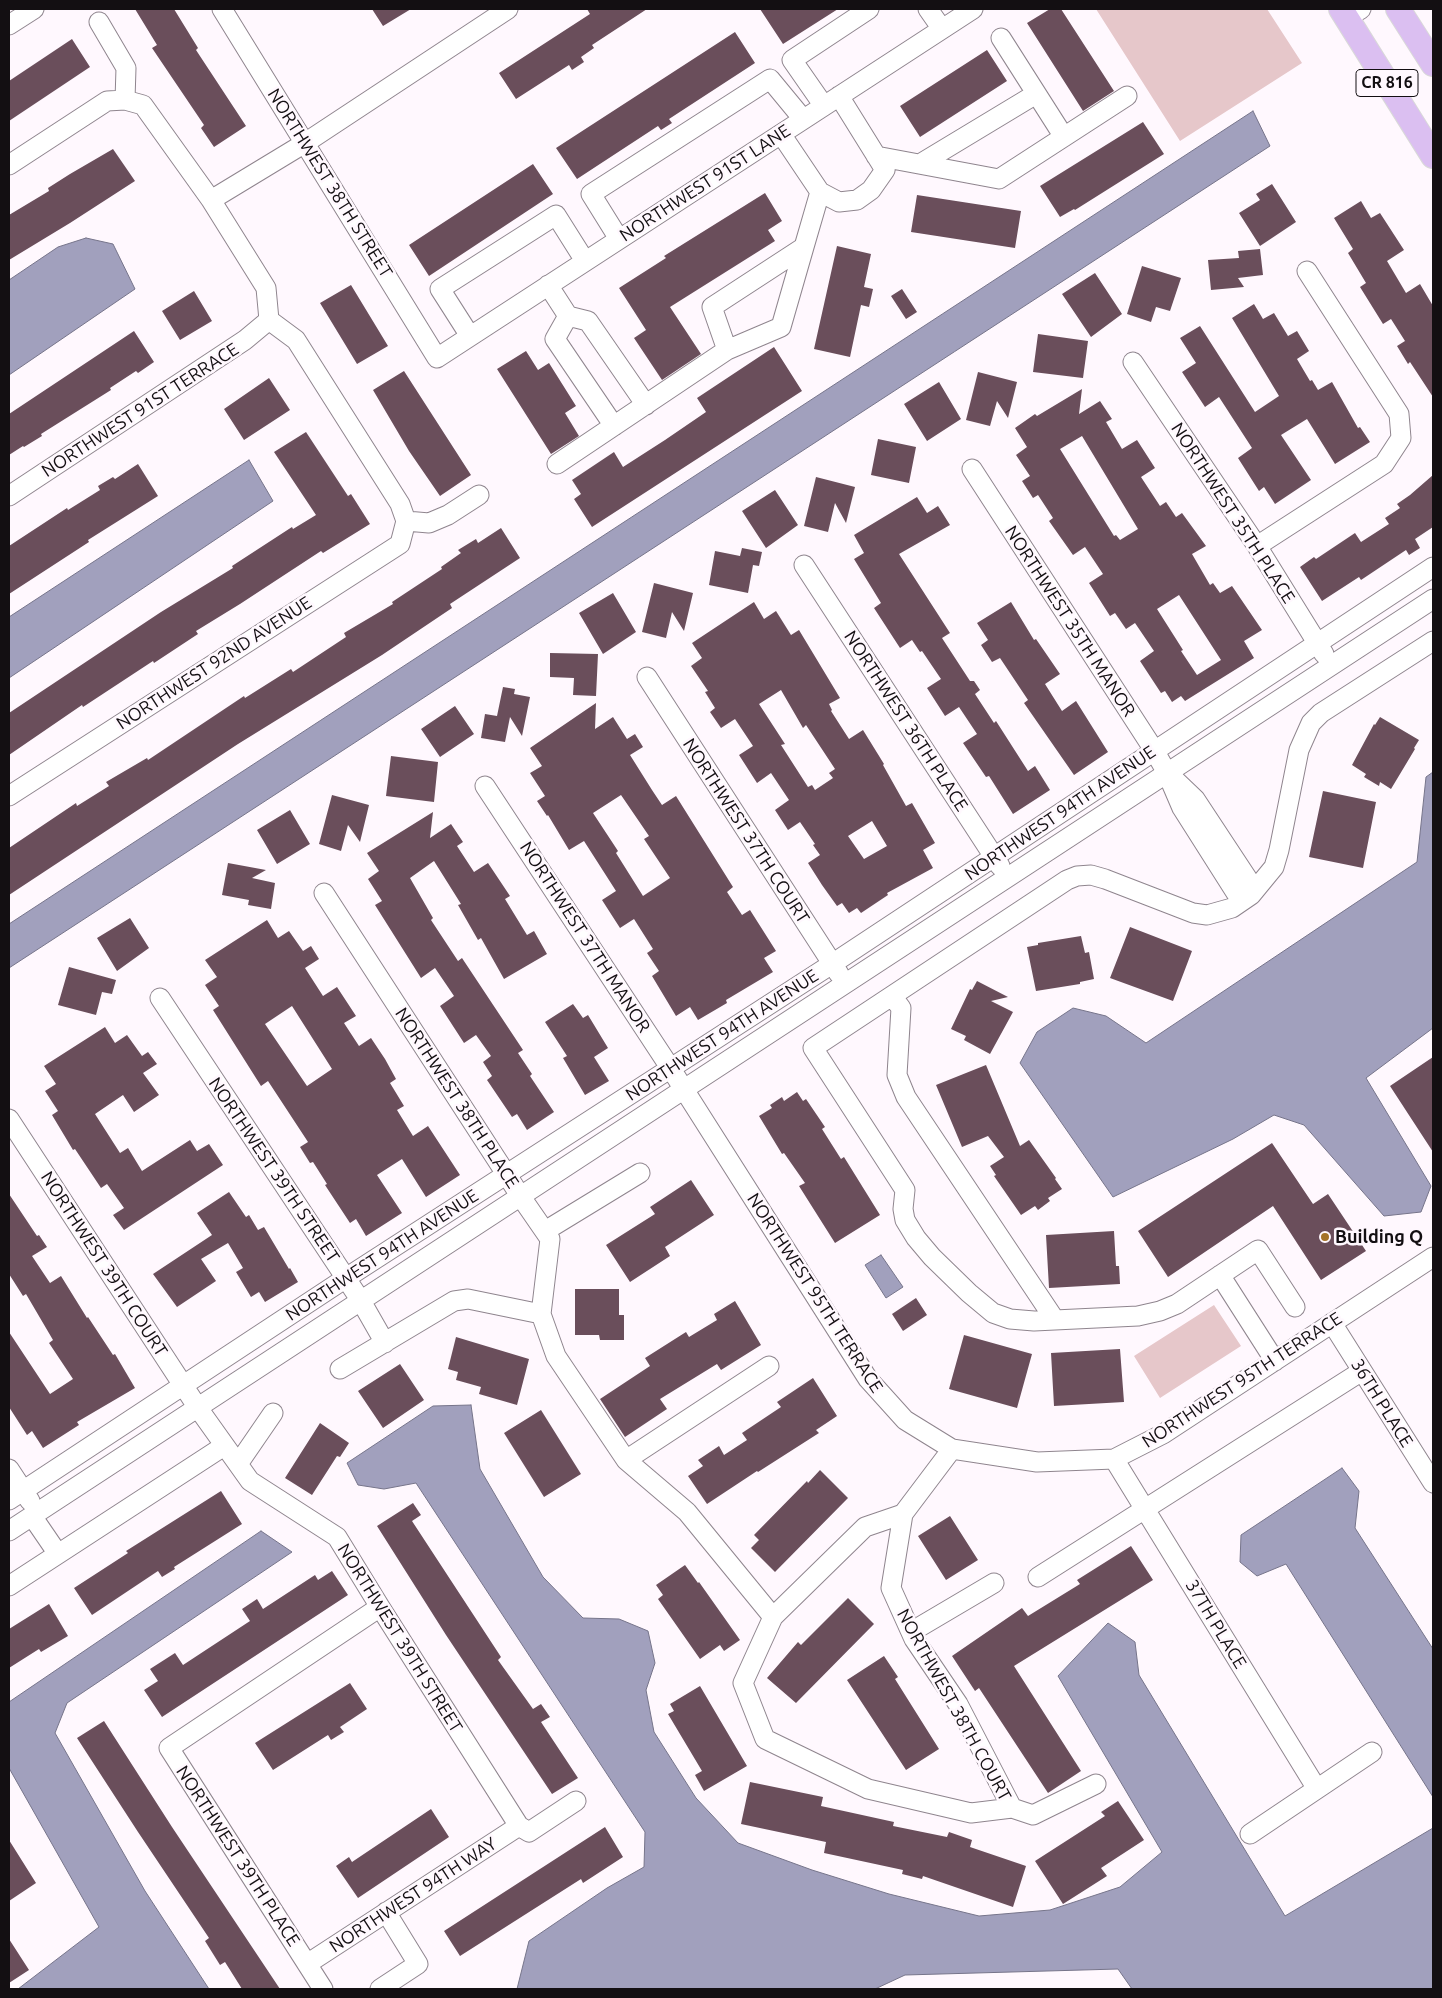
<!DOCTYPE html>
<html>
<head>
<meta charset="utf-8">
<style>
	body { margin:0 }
	#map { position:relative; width:1442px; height:1998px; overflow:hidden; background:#fff8fe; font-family:Ubuntu,sans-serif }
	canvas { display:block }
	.frame { position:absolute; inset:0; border:10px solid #130f12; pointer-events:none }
</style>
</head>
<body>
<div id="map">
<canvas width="1442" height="1998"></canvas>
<div class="frame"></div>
</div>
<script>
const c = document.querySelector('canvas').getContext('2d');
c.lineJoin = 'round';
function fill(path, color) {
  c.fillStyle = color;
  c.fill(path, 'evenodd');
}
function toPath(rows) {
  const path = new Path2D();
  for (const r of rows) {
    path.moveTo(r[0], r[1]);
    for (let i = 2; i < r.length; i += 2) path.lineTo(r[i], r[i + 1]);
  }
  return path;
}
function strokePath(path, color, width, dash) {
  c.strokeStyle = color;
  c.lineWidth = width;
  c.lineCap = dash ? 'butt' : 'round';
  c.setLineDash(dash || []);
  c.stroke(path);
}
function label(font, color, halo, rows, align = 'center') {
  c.font = font + ' Ubuntu,sans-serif';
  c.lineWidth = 5;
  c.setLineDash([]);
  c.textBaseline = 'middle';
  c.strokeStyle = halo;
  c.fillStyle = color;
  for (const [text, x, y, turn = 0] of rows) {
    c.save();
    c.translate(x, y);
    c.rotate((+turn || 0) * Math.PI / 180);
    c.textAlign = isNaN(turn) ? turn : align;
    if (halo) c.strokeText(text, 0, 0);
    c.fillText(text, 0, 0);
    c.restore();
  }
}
fill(toPath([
	[1096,9,1267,9,1302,63,1180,141],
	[1214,1305,1241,1346,1160,1398,1134,1356]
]), '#e6c7ca');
const water = toPath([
	[1253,111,1270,146,9,968,9,924,1253,111],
	[86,238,113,244,135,289,9,375,9,280,58,247,86,238],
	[249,460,273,501,9,678,9,617,249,460],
	[1433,772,1433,1028,1366,1078,1431,1186,1421,1212,1384,1216,1304,1125,1274,1115,1233,1139,1113,1197,1020,1063,1037,1032,1073,1008,1106,1016,1146,1043,1417,862,1426,777,1433,772],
	[881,1255,903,1287,886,1298,865,1265,881,1255],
	[471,1405,480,1469,543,1577,583,1618,619,1619,648,1631,655,1663,646,1690,654,1732,696,1798,738,1843,812,1870,889,1894,979,1916,1050,1910,1120,1887,1162,1852,1058,1676,1108,1623,1135,1642,1139,1675,1285,1916,1433,1828,1433,1989,1132,1989,1118,1969,905,1975,875,1989,517,1989,529,1941,607,1888,644,1867,645,1832,416,1483,384,1489,358,1485,347,1463,433,1406,471,1405],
	[1342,1468,1359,1491,1355,1528,1433,1649,1433,1797,1286,1564,1257,1576,1240,1562,1241,1535,1342,1468],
	[261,1531,292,1552,67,1703,55,1733,145,1891,209,1989,18,1989,99,1927,9,1768,9,1702,261,1531]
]);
fill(water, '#a1a0bd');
strokePath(water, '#76748a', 1);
fill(toPath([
	[135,9,174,9,198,48,196,50,246,126,214,147,201,128,204,125,152,48,157,45],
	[372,9,411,9,383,26],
	[587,9,647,9,592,45,594,48,581,57,584,62,572,70,569,65,516,99,499,73,590,14],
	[760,9,838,9,783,44],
	[1050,9,1061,9,1114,91,1083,111,1027,23],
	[735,32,755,63,669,119,672,123,661,130,658,126,577,179,556,148],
	[72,39,90,67,9,121,9,81],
	[987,50,1007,81,920,137,900,106],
	[1143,122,1164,154,1075,210,1074,209,1060,217,1040,186],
	[113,149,135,181,70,223,9,260,9,215,49,191,48,188,70,174],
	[533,164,553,194,429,276,409,245],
	[1272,184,1296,222,1260,246,1239,213,1260,200,1256,194],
	[765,193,782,221,768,230,775,241,670,307,701,354,662,380,634,338,646,330,619,288,666,258,664,256],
	[917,195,1021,211,1015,248,911,232],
	[1361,201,1371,218,1380,213,1404,250,1387,261,1406,293,1420,284,1433,306,1433,397,1410,362,1408,364,1397,346,1405,341,1391,319,1383,324,1360,287,1366,283,1348,253,1353,249,1334,218],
	[837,246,871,254,864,287,873,289,869,307,861,305,850,357,814,349],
	[1260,249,1263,275,1238,278,1244,287,1211,290,1208,260,1239,258,1238,251],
	[1142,266,1181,278,1170,311,1156,307,1151,322,1127,314],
	[1095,273,1122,314,1091,337,1062,294],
	[351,285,388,346,357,364,320,303],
	[902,289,917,312,906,319,891,296],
	[194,291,212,321,180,340,162,311],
	[1254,304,1263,319,1274,313,1288,336,1297,331,1309,351,1297,359,1310,381,1312,380,1318,390,1332,382,1358,428,1360,427,1370,442,1335,464,1307,419,1281,435,1311,480,1275,504,1264,487,1259,491,1238,458,1252,448,1219,397,1205,407,1182,372,1196,363,1180,338,1200,326,1255,412,1279,396,1232,318],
	[134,331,154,362,138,373,136,371,110,388,111,390,41,434,42,436,24,447,23,446,9,455,9,414],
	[1038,334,1088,341,1083,378,1033,372],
	[774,347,802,391,592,527,574,499,581,494,572,480,614,452,623,467,665,440,706,412,697,398],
	[526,351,538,370,549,363,576,406,565,413,579,436,551,454,497,369],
	[404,371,471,475,440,496,409,451,373,390],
	[978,372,1017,382,1008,418,997,401,990,426,966,420],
	[269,378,290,410,244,440,224,409],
	[939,382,961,419,927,441,904,404],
	[1082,389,1079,414,1100,401,1112,419,1106,422,1122,449,1137,440,1155,468,1141,477,1160,506,1166,502,1176,517,1182,513,1206,546,1192,554,1210,585,1213,583,1220,593,1232,586,1262,630,1244,641,1254,658,1185,701,1181,696,1172,702,1165,691,1161,693,1140,661,1154,651,1135,623,1126,629,1115,613,1110,616,1089,583,1103,574,1085,547,1073,555,1049,521,1053,518,1038,495,1033,498,1022,481,1030,476,1016,455,1027,447,1015,428,1035,414,1037,416],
	[1082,436,1138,529,1120,540,1116,535,1114,536,1060,449],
	[1179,595,1221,660,1197,675,1181,651,1183,650,1157,609],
	[306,432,348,496,351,494,370,524,323,553,321,551,240,604,196,631,198,634,154,663,153,661,83,707,82,705,9,755,9,713,161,612,233,568,232,566,292,527,293,529,316,515,274,452],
	[878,439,916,447,909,483,871,475],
	[138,464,158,496,88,540,89,542,9,594,9,546,67,508,68,510,100,490,98,486,113,477,115,479],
	[1433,475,1433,527,1415,539,1420,548,1409,555,1406,550,1361,580,1359,577,1322,601,1300,567,1314,557,1316,559,1355,533,1361,542,1389,524,1385,518,1400,508,1397,504,1410,495],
	[816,477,855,487,846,523,835,503,828,532,804,526],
	[775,490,798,525,766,548,742,511],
	[917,497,927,513,938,506,950,525,899,554,950,633,942,638,970,681,974,681,980,690,975,694,994,723,996,721,1028,771,1035,766,1050,790,1013,814,989,776,986,777,963,743,977,734,959,707,945,716,927,688,941,679,922,651,920,652,912,640,900,648,874,608,881,603,854,559,864,553,854,535],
	[501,528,520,558,450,604,452,608,382,655,238,744,9,895,9,848,76,803,77,806,109,786,106,782,147,758,148,760,244,696,245,698,291,669,293,672,346,637,344,633,393,604,392,602,442,569,441,567,461,553,458,550,476,539,478,543],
	[742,548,762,552,759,566,753,565,748,593,709,585,715,551,740,556],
	[654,583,693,593,684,631,672,612,666,638,642,632],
	[613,593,636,632,603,654,579,613],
	[754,602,764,619,776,611,791,635,799,630,840,698,829,704,832,710,831,711,849,739,863,730,884,764,883,765,906,806,912,803,935,843,923,850,933,868,887,893,888,895,861,913,857,908,849,913,842,903,837,906,822,885,808,863,820,855,813,845,815,844,800,822,788,830,775,810,789,800,771,773,757,783,739,755,753,746,735,719,721,728,710,712,715,708,705,692,708,691,691,666,702,658,692,643],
	[781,690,803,728,806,725,835,769,829,773,833,778,815,790,812,785,808,787,781,745,785,744,759,704],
	[872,821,887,846,864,859,848,836],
	[1011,602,1034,640,1036,639,1060,674,1045,684,1062,711,1076,701,1108,752,1074,775,1024,703,1028,700,1000,658,992,662,981,645,988,640,977,623],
	[550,653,598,654,596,696,573,695,574,678,550,677],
	[503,687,515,689,514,694,530,697,522,736,510,717,505,742,481,738,485,714,497,716],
	[596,703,595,729,613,717,627,739,635,734,643,747,630,755,652,790,662,805,676,796,733,887,727,892,742,915,750,910,776,951,764,958,773,972,726,1000,727,1003,698,1020,690,1007,676,1016,652,976,659,971,647,953,653,949,634,919,620,928,602,900,616,891,584,841,569,850,548,815,547,816,537,801,545,796,530,773,542,766,530,748],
	[621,795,649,836,644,839,670,878,643,896,616,853,618,851,593,813],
	[455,706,474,734,440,757,421,729],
	[1380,717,1419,740,1414,748,1415,749,1391,789,1380,782,1379,786,1364,777,1366,774,1352,765,1374,724,1375,725],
	[391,756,438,762,434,802,386,796],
	[1323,791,1376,802,1363,868,1309,857],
	[332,795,369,805,360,842,348,825,341,851,319,844],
	[290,810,310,844,277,864,257,830],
	[433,812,430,838,451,824,463,842,457,846,474,872,488,863,510,896,505,899,527,935,534,931,547,954,504,979,481,938,478,940,458,905,461,904,434,861,410,878,433,918,431,920,458,961,462,958,523,1050,518,1053,532,1074,530,1076,554,1112,527,1130,517,1114,512,1117,487,1080,492,1076,483,1062,491,1056,476,1035,464,1043,440,1006,454,996,435,968,421,978,375,905,382,901,368,879,379,871,367,853],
	[228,863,266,870,252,878,275,883,271,909,248,905,249,900,222,895],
	[130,918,149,948,117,971,97,938],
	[267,920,278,938,289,931,303,951,311,946,319,959,305,968,323,996,337,987,356,1016,344,1023,359,1046,371,1038,385,1059,396,1079,390,1083,404,1106,397,1110,413,1136,428,1126,460,1175,426,1197,402,1159,377,1175,402,1213,366,1236,356,1219,350,1223,325,1185,327,1184,313,1162,310,1163,300,1147,308,1142,268,1081,261,1086,213,1010,219,1006,205,985,217,977,205,960],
	[292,1006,332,1069,307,1086,265,1024],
	[1130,927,1192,951,1173,1001,1110,978],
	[1081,936,1085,953,1089,952,1094,979,1080,982,1080,984,1036,991,1027,947,1038,945,1038,943],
	[69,967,116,980,112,994,102,992,96,1015,58,1005],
	[977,981,1008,997,991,1001,1013,1012,990,1054,964,1040,966,1036,951,1029,970,989,972,990],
	[573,1004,583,1018,588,1015,608,1048,594,1057,609,1081,585,1095,563,1058,567,1056,545,1022],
	[105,1027,115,1043,127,1035,142,1056,148,1052,157,1064,143,1073,159,1095,134,1112,123,1095,95,1114,120,1153,128,1148,142,1171,190,1140,197,1151,209,1144,223,1165,124,1230,113,1215,124,1208,107,1184,101,1188,75,1149,73,1150,52,1115,58,1111,45,1091,56,1084,44,1066],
	[1433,1057,1433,1152,1390,1086],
	[986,1065,1020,1146,1029,1140,1056,1178,1055,1179,1062,1189,1048,1198,1050,1201,1038,1210,1035,1206,1021,1215,994,1176,996,1175,990,1166,1004,1157,988,1136,962,1147,936,1085],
	[797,1092,803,1101,806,1099,825,1127,822,1129,841,1159,844,1157,880,1215,835,1243,799,1186,805,1183,784,1153,782,1154,759,1116,772,1108,770,1105,782,1097,784,1101],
	[1272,1143,1313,1204,1328,1194,1366,1251,1321,1280,1273,1206,1168,1277,1138,1231],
	[691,1180,714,1215,665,1247,670,1256,630,1282,606,1245,655,1214,650,1207],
	[229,1192,246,1217,249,1215,258,1230,264,1227,289,1269,290,1268,298,1282,265,1302,259,1292,251,1297,236,1272,243,1268,228,1243,201,1259,216,1281,177,1307,153,1274,212,1235,197,1213],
	[9,1194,37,1236,39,1235,47,1247,32,1256,50,1283,61,1276,87,1318,88,1317,113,1355,115,1354,135,1388,77,1422,79,1425,43,1448,32,1431,27,1435,9,1407,9,1332,50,1394,73,1379,49,1343,53,1340,26,1294,23,1296,9,1274],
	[1114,1231,1116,1266,1119,1266,1120,1284,1049,1288,1046,1235],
	[575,1289,619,1289,619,1315,624,1315,624,1340,600,1340,599,1335,575,1335],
	[916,1298,927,1315,903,1331,892,1314],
	[735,1301,761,1345,721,1370,717,1364,660,1399,667,1409,625,1437,600,1399,650,1366,645,1358,686,1332,689,1337,717,1320,714,1314],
	[964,1335,1032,1354,1017,1408,949,1389],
	[456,1337,529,1359,517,1405,479,1394,481,1387,456,1380,458,1372,448,1369],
	[1120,1349,1124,1402,1054,1406,1051,1353],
	[400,1364,424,1400,383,1428,358,1391],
	[813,1378,837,1416,816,1430,819,1433,758,1472,757,1471,707,1504,688,1476,703,1466,698,1460,719,1446,724,1455,747,1440,742,1433,781,1407,777,1402],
	[541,1410,581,1474,544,1497,504,1433],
	[320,1423,349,1443,340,1457,337,1456,312,1495,285,1478],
	[820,1470,848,1498,775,1572,751,1548,759,1540,754,1535,807,1481,808,1483],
	[221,1491,242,1524,174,1567,175,1569,162,1577,158,1571,92,1615,74,1588,128,1553,126,1551],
	[413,1503,421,1515,412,1521,501,1657,498,1660,533,1709,541,1704,550,1717,541,1722,578,1778,552,1794,446,1635,377,1526],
	[950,1516,978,1560,946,1580,918,1536],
	[1131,1546,1153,1580,1014,1666,1081,1771,1048,1793,979,1688,975,1691,952,1656,1022,1608,1028,1616,1080,1584,1077,1580],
	[685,1565,698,1583,699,1582,740,1640,724,1651,720,1645,700,1659,658,1599,663,1595,656,1585],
	[332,1571,348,1595,162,1717,144,1690,158,1681,150,1669,175,1653,183,1665,250,1621,242,1609,257,1599,263,1609,315,1575,318,1580],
	[848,1598,874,1624,796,1703,767,1678,798,1642,801,1645],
	[49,1604,68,1636,41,1652,39,1649,9,1668,9,1629],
	[884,1656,898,1677,895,1679,939,1749,906,1770,847,1680],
	[350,1683,367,1709,340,1727,344,1732,331,1740,328,1735,273,1770,255,1743],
	[700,1686,747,1766,704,1791,695,1775,702,1771,668,1714,674,1711,670,1704],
	[104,1721,172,1827,280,1989,242,1989,225,1962,220,1965,205,1941,209,1938,138,1832,77,1738],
	[750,1782,823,1797,821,1806,894,1822,893,1826,947,1837,949,1832,972,1840,970,1847,1026,1866,1013,1907,923,1876,922,1879,902,1874,903,1870,824,1853,826,1842,741,1824],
	[1118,1801,1144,1840,1101,1868,1107,1876,1063,1904,1035,1861,1105,1816,1101,1812],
	[431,1809,449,1837,358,1898,336,1866,349,1857,352,1862],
	[605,1827,623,1857,583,1883,581,1879,460,1956,444,1931],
	[9,1840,36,1883,9,1901],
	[9,1939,29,1970,9,1983]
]), '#6a4e5b');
const minor = toPath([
	[222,9,437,358,973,9],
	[928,9,942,29],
	[1346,18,1361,9],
	[99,22,126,68,125,100],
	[9,25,34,9],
	[1001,38,1064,137],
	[824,106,792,60,869,9],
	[781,134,820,192,839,202,857,200,871,190,885,170,839,96],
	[876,156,999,179,1127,96],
	[920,164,1036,94],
	[9,165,107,101,125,100,143,105,211,200,266,288,269,320,296,340,400,504,406,521],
	[211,200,305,143,508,9],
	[619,239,591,194,770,79,803,119],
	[804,247,712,307,727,350,781,327,804,247,820,192],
	[548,285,568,316,555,339,614,426],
	[568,316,588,321,646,405],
	[470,336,440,289,556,215,585,261],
	[1133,362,1257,546,1324,654],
	[557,464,727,350],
	[972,469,1154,750,1167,773,1182,808,1241,901],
	[9,496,245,340,269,320],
	[406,521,429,523,448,515,479,495],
	[1257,546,1384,464,1401,438,1399,414,1307,271],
	[804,565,1000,866],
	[647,677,839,974],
	[1172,777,1195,799,1255,890],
	[485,786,671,1069,868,1379,905,1420,952,1449,1037,1462,1114,1459,1163,1434,1433,1257],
	[9,796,400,544,406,521],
	[324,893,521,1197,550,1239,541,1314,556,1356,626,1460,687,1512,773,1617,743,1683,765,1739,868,1789,971,1813,1012,1808,1033,1815,1096,1784],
	[892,996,901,1008,897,1075,906,1097,1055,1320],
	[160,998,361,1301,385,1343],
	[9,1119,198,1408,250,1481,337,1537,380,1607,519,1826,529,1832,576,1801],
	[545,1231,640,1173],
	[1220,1275,1275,1361],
	[1295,1307,1258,1250,1177,1304,1160,1311,1138,1316,1034,1321,1010,1319,993,1313,969,1293,932,1257,916,1238,905,1220,903,1209,905,1190,813,1048,1067,880,1077,876,1091,875,1105,879,1193,913,1207,915,1232,908,1251,895,1274,867,1279,850,1299,750,1311,723,1321,713,1433,641],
	[1332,1323,1433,1483],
	[340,1369,454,1301,468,1299,541,1314],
	[1114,1459,1317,1789],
	[626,1460,769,1366],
	[238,1464,273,1413],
	[9,1469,30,1501],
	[9,1500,346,1278,832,964,1433,567],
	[903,1514,891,1588,914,1639,958,1704,1012,1808],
	[32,1516,58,1554],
	[9,1531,1433,599],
	[1038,1577,1362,1371],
	[9,1586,224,1446],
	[773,1617,865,1527,903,1514,952,1449],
	[911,1632,994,1583],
	[1250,1834,1372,1752],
	[307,1964,519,1826],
	[323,1989,169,1748,380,1607],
	[380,1989,418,1964,386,1912]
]);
const major = toPath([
	[1341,9,1433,156],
	[1398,9,1433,64]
]);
strokePath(minor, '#8f858e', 21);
strokePath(major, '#d9d9d9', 26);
strokePath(minor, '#fff', 19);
strokePath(major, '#dbbff1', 24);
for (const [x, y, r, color] of [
	[1325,1237,5,"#a47328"]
]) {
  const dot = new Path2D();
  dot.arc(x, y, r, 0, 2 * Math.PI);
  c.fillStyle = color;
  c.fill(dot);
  strokePath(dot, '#fff8fe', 2);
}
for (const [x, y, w] of [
	[1387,83,62]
]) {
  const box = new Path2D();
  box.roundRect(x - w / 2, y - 13.5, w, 27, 4);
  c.fillStyle = '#fff8fe';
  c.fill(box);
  strokePath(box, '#130f12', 1);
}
label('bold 16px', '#130f12', null, [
	["CR 816",1387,83]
]);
label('18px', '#130f12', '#fff8fe', [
	["NORTHWEST 38TH STREET",330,183,58],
	["NORTHWEST 91ST LANE",705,183,-33],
	["NORTHWEST 91ST TERRACE",140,410,-33],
	["NORTHWEST 35TH PLACE",1233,513,57],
	["NORTHWEST 35TH MANOR",1070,621,57],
	["NORTHWEST 92ND AVENUE",214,663,-33],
	["NORTHWEST 36TH PLACE",906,721,57],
	["NORTHWEST 94TH AVENUE",1060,813,-34],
	["NORTHWEST 37TH COURT",746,831,57],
	["NORTHWEST 37TH MANOR",585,937,57],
	["NORTHWEST 94TH AVENUE",722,1035,-33],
	["NORTHWEST 38TH PLACE",457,1098,57],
	["NORTHWEST 39TH STREET",274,1170,56],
	["NORTHWEST 94TH AVENUE",382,1255,-33],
	["NORTHWEST 39TH COURT",104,1264,57],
	["NORTHWEST 95TH TERRACE",815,1293,57],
	["NORTHWEST 95TH TERRACE",1242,1380,-33],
	["36TH PLACE",1382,1403,58],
	["37TH PLACE",1216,1624,59],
	["NORTHWEST 39TH STREET",400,1638,58],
	["NORTHWEST 38TH COURT",954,1705,61],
	["NORTHWEST 39TH PLACE",238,1856,57],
	["NORTHWEST 94TH WAY",413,1895,-33]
]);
label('bold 18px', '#130f12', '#fff8fe', [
	["Building Q",1335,1237]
], 'left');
</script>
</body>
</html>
